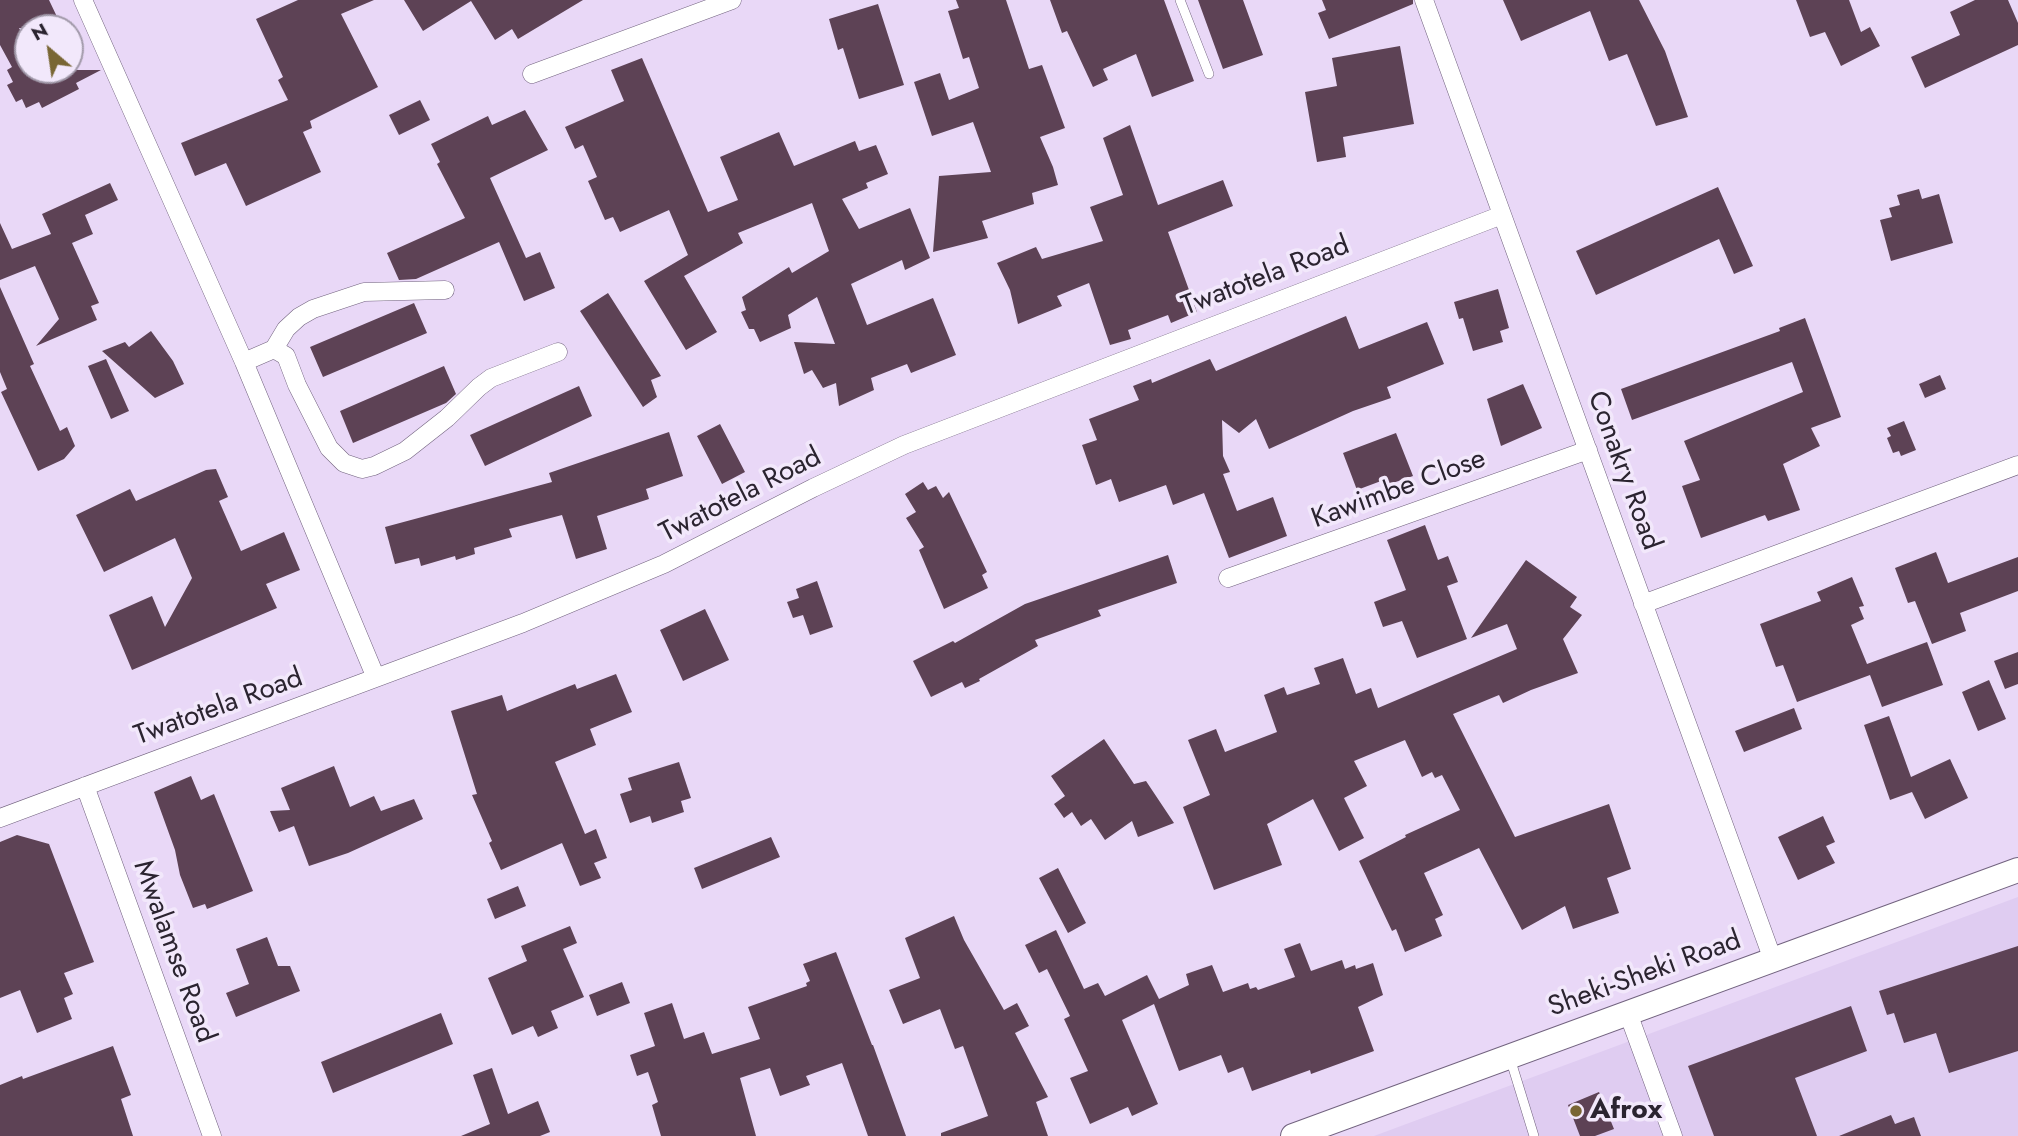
<!DOCTYPE html>
<html>
<head>
<meta charset="utf-8">
<style>
	body { margin:0 }
	#map { position:relative; width:2018px; height:1136px; overflow:hidden; background:#e9d8f7; font-family:Jost,sans-serif }
	canvas { display:block }
	.north { position:absolute; left:14px; top:14px; width:70px; height:70px; box-sizing:border-box; background:#f2e8fb; border:2px solid #a29aaa; border-radius:50%; rotate:331deg; font-size:19px; font-weight:700; line-height:28px; text-align:center; color:#2b2430 }
	.north::after { content:''; display:block; margin:auto; width:24px; height:32px; background:#796634; clip-path:polygon(50% 0,100% 100%,50% 72%,0 100%) }
</style>
</head>
<body>
<div id="map">
<canvas width="2018" height="1136"></canvas>
<div class="north">N</div>
</div>
<script>
const c = document.querySelector('canvas').getContext('2d');
c.lineJoin = 'round';
function fill(path, color) {
  c.fillStyle = color;
  c.fill(path, 'evenodd');
}
function toPath(rows) {
  const path = new Path2D();
  for (const r of rows) {
    path.moveTo(r[0], r[1]);
    for (let i = 2; i < r.length; i += 2) path.lineTo(r[i], r[i + 1]);
  }
  return path;
}
function strokePath(path, color, width, dash) {
  c.strokeStyle = color;
  c.lineWidth = width;
  c.lineCap = dash ? 'butt' : 'round';
  c.setLineDash(dash || []);
  c.stroke(path);
}
function label(font, color, halo, rows, align = 'center') {
  c.font = font + ' Jost,sans-serif';
  c.lineWidth = 7;
  c.setLineDash([]);
  c.textBaseline = 'middle';
  c.strokeStyle = halo;
  c.fillStyle = color;
  for (const [text, x, y, turn = 0] of rows) {
    c.save();
    c.translate(x, y);
    c.rotate((+turn || 0) * Math.PI / 180);
    c.textAlign = isNaN(turn) ? turn : align;
    if (halo) c.strokeText(text, 0, 0);
    c.fillText(text, 0, 0);
    c.restore();
  }
}
fill(toPath([
	[2018,897,2018,1136,1374,1136]
]), '#dfccf1');
fill(toPath([
	[0,0,49,0,59,21,53,23,56,28,19,28,28,44,28,70,101,70,76,83,79,89,42,108,39,102,26,108,22,99,16,102,7,85,13,82,7,70,12,67,0,45],
	[298,0,374,0,341,14,378,87,310,121,312,128,303,132,321,172,246,206,226,163,195,176,181,143,288,100,278,80,283,77,256,19],
	[404,0,583,0,518,39,512,29,495,40,471,1,423,31],
	[956,0,1006,0,1029,69,1042,65,1065,128,1040,137,1053,167,1058,185,1032,193,1034,204,982,221,988,238,933,252,939,176,991,172,973,122,932,136,914,82,940,73,949,100,979,88,969,57,963,59,948,11,959,8],
	[1050,0,1164,0,1194,81,1152,97,1136,54,1103,69,1108,80,1093,87,1067,31,1062,33],
	[1198,0,1243,0,1263,55,1223,69],
	[1322,0,1413,0,1413,4,1329,39,1318,13,1326,10],
	[1503,0,1639,0,1665,51,1688,117,1656,126,1627,54,1609,61,1590,11,1521,41],
	[1796,0,1849,0,1861,32,1870,27,1880,46,1841,66,1825,32,1810,37],
	[1975,0,2008,0,2018,23,2018,45,1925,88,1911,57,1960,35,1950,12],
	[878,4,904,85,859,99,843,48,838,50,829,19],
	[1400,46,1414,124,1343,137,1346,157,1317,162,1305,92,1337,86,1332,58],
	[642,58,708,212,738,200,720,157,779,132,794,166,855,141,859,151,876,145,888,174,866,183,868,188,842,199,859,229,910,208,930,258,905,270,902,260,851,284,867,325,933,298,956,355,911,373,907,364,871,378,874,390,839,406,836,383,823,388,812,370,804,374,794,342,835,344,817,297,788,315,791,328,760,342,754,329,749,329,741,312,746,310,742,297,789,267,792,273,829,251,812,203,738,233,743,243,684,276,717,332,686,350,644,281,688,255,669,210,620,232,613,217,605,220,588,181,597,177,583,145,575,149,565,127,624,101,611,70],
	[420,100,430,120,399,135,389,115],
	[525,110,548,150,490,178,526,258,540,252,555,288,524,301,499,242,416,279,399,280,387,253,465,218,437,164,440,162,431,144,488,116,492,125],
	[1130,125,1158,205,1223,180,1233,206,1168,232,1197,312,1171,323,1168,315,1128,330,1131,339,1110,345,1089,283,1057,296,1062,306,1018,324,1010,290,997,263,1036,247,1042,259,1103,241,1090,207,1123,195,1103,138],
	[110,183,118,200,85,215,93,234,72,243,99,303,91,306,97,320,36,346,59,319,35,266,0,280,0,223,12,249,51,234,42,214],
	[1718,187,1753,266,1734,274,1719,239,1596,295,1576,251],
	[1919,189,1922,199,1939,194,1953,243,1891,261,1880,220,1892,217,1889,208,1900,205,1897,195],
	[0,287,34,364,30,366,60,431,67,427,75,446,64,459,38,471,1,392,7,389,0,372],
	[1498,289,1509,328,1500,331,1503,342,1473,351,1463,318,1459,319,1454,302],
	[608,293,661,376,651,380,657,397,643,407,580,311],
	[414,303,427,333,323,377,310,347],
	[1346,316,1359,349,1427,322,1444,364,1387,387,1391,398,1353,411,1269,449,1256,419,1239,433,1222,420,1223,456,1230,472,1223,474,1237,511,1273,497,1287,536,1229,558,1204,493,1173,505,1166,485,1119,502,1111,479,1096,485,1082,445,1097,440,1089,419,1139,400,1133,386,1151,379,1152,383,1210,359,1216,371],
	[1805,318,1841,417,1811,428,1820,446,1783,464,1800,510,1768,521,1765,515,1701,538,1682,486,1700,480,1684,441,1803,392,1792,362,1632,420,1621,389,1780,331,1779,328],
	[151,331,173,361,184,384,155,398,102,351,125,342,129,347],
	[106,359,129,411,111,419,88,366],
	[444,366,456,394,446,403,353,443,340,411],
	[1940,375,1946,389,1925,398,1919,384],
	[1523,384,1542,428,1501,446,1487,399],
	[579,386,592,416,485,466,470,435],
	[1904,421,1916,450,1901,456,1899,451,1893,453,1887,438,1891,436,1887,428],
	[720,424,745,472,722,484,697,436],
	[669,432,683,476,646,489,649,499,597,516,607,549,576,559,562,515,509,529,512,537,474,548,475,554,456,560,455,556,421,566,419,558,395,564,385,527,552,482,549,473],
	[1396,433,1413,476,1384,486,1381,481,1357,490,1343,453],
	[216,469,228,497,219,501,241,551,284,532,300,570,266,584,277,608,132,670,109,615,152,596,165,627,192,578,175,538,104,572,76,515,130,489,136,501,206,470],
	[923,482,928,490,936,486,943,498,949,492,987,572,982,575,988,588,944,609,919,550,924,547,906,518,916,512,905,494],
	[1425,525,1438,560,1448,556,1458,582,1447,586,1467,639,1417,658,1402,621,1383,627,1374,602,1406,590,1387,540],
	[1936,552,1948,583,2018,557,2018,591,1960,613,1966,631,1932,644,1915,601,1908,603,1895,568],
	[1168,555,1177,583,1098,610,1101,616,1035,640,1038,646,979,679,980,681,965,688,962,682,931,697,913,661,953,641,955,643,1025,604],
	[1526,560,1577,597,1570,607,1582,615,1563,639,1578,673,1531,690,1503,703,1499,695,1453,714,1515,837,1609,804,1631,869,1607,878,1619,913,1573,929,1565,906,1522,930,1479,848,1424,873,1443,915,1435,919,1442,936,1405,952,1396,929,1392,931,1359,861,1406,837,1405,835,1460,810,1442,775,1435,778,1432,772,1422,777,1405,740,1354,761,1367,786,1344,798,1364,838,1339,851,1313,799,1267,824,1282,865,1214,890,1183,807,1210,795,1188,740,1216,729,1225,752,1277,732,1264,695,1284,687,1287,695,1320,684,1314,668,1343,658,1356,694,1371,688,1378,708,1517,649,1507,624,1471,638],
	[1852,577,1864,606,1859,607,1864,619,1851,625,1867,664,1927,642,1943,685,1882,707,1870,675,1797,702,1783,665,1776,667,1760,624,1821,601,1817,592],
	[817,581,833,627,810,635,803,615,793,618,787,602,799,598,796,589],
	[705,609,729,660,683,681,660,630],
	[2018,652,2018,684,2005,689,1994,661],
	[616,674,632,712,590,729,596,745,555,762,585,834,596,829,607,858,594,863,601,878,580,886,562,843,501,870,489,843,492,841,472,795,477,794,451,711,502,695,507,711,575,684,577,689],
	[1989,680,2006,719,1978,731,1962,692],
	[1794,708,1802,729,1744,752,1735,731],
	[1889,716,1911,777,1950,759,1968,798,1925,819,1912,792,1890,800,1864,725],
	[1104,739,1134,784,1146,781,1174,823,1138,837,1132,821,1105,840,1091,819,1081,826,1072,812,1064,818,1054,804,1065,796,1051,776],
	[679,762,691,798,681,801,684,812,652,823,650,816,630,823,620,794,632,790,628,778],
	[334,766,350,807,374,796,381,811,414,799,423,819,348,853,309,866,294,826,279,832,270,811,290,810,281,788],
	[191,776,201,800,214,794,253,891,207,909,205,904,193,908,180,875,175,850,154,792],
	[1823,816,1835,842,1826,846,1835,863,1798,880,1778,837],
	[17,835,49,844,94,962,64,973,73,994,64,998,72,1019,37,1033,20,990,0,998,0,842],
	[771,837,780,857,702,889,694,868],
	[1058,868,1086,923,1068,933,1039,878],
	[518,886,526,906,495,919,487,899],
	[954,916,964,940,1004,1010,1017,1003,1029,1026,1015,1033,1048,1097,1036,1102,1048,1136,941,1136,941,1133,988,1116,963,1046,955,1049,940,1009,903,1024,889,990,920,978,905,938],
	[570,926,577,943,563,949,584,997,551,1011,558,1028,538,1037,533,1026,512,1035,488,978,527,961,521,946],
	[1056,930,1084,989,1098,983,1105,996,1147,975,1159,999,1189,985,1186,974,1212,965,1223,992,1248,983,1250,989,1256,987,1258,990,1295,977,1284,949,1300,943,1311,971,1342,960,1345,969,1355,965,1356,969,1373,963,1383,995,1358,1007,1374,1051,1311,1074,1310,1070,1252,1091,1243,1067,1228,1073,1221,1055,1179,1071,1154,1004,1122,1020,1158,1104,1132,1116,1128,1107,1090,1124,1070,1078,1088,1071,1064,1019,1070,1016,1047,969,1039,973,1025,945],
	[267,937,278,966,290,966,300,991,236,1017,226,993,249,984,236,949],
	[2018,946,2018,1051,1949,1073,1936,1033,1904,1043,1894,1013,1887,1015,1879,991],
	[836,952,872,1045,873,1045,906,1136,868,1136,842,1063,806,1076,810,1085,780,1096,770,1068,740,1078,756,1136,661,1136,652,1105,658,1102,648,1072,637,1076,630,1055,655,1046,644,1013,672,1003,684,1039,704,1032,712,1054,760,1039,748,1007,807,986,806,983,810,981,803,964],
	[622,982,630,1003,597,1016,589,995],
	[1851,1006,1867,1051,1795,1078,1817,1136,1714,1136,1688,1066],
	[441,1013,453,1044,333,1093,321,1062],
	[113,1046,131,1095,121,1099,133,1136,0,1136,0,1085,22,1076,23,1079],
	[492,1068,508,1114,538,1101,550,1132,540,1136,461,1136,490,1124,473,1075],
	[1599,1092,1614,1129,1595,1136,1580,1136,1568,1105],
	[1891,1115,1895,1124,1914,1117,1921,1136,1839,1136]
]), '#5d4255');
const lane = toPath([
	[1180,0,1209,74],
	[1510,1058,1534,1136]
]);
const street = toPath([
	[83,0,244,362,376,678],
	[1424,0,1773,960],
	[532,74,732,0],
	[274,349,286,329,299,317,313,309,364,292,445,290],
	[244,362,274,349,286,356,297,385,329,448,344,463,362,469,374,466,405,451,447,418,479,387,491,378,558,352],
	[1228,578,1588,450],
	[1643,604,2018,465],
	[85,786,212,1136],
	[0,818,523,623,664,564,813,488,904,445,1502,215],
	[1628,1013,1673,1136]
]);
const secondary = toPath([
	[1293,1136,2018,870]
]);
strokePath(lane, '#72637f', 10);
strokePath(street, '#72637f', 19);
strokePath(secondary, '#72637f', 26);
strokePath(lane, '#fff', 9);
strokePath(street, '#fff', 18);
strokePath(secondary, '#fff', 24);
for (const [x, y, r, color] of [
	[1576,1111,7,"#796634"]
]) {
  const dot = new Path2D();
  dot.arc(x, y, r, 0, 2 * Math.PI);
  c.fillStyle = color;
  c.fill(dot);
  strokePath(dot, '#f2e8fb', 2.5);
}
label('28px', '#2b2430', '#f2e8fb', [
	["Twatotela Road",1266,277,-21],
	["Conakry Road",1623,471,70],
	["Kawimbe Close",1399,490,-20],
	["Twatotela Road",741,496,-27],
	["Twatotela Road",219,708,-20],
	["Mwalamse Road",173,952,70],
	["Sheki-Sheki Road",1645,975,-20]
]);
label('bold 28px', '#2b2430', '#f2e8fb', [
	["Afrox",1590,1111]
], 'left');
</script>
</body>
</html>
